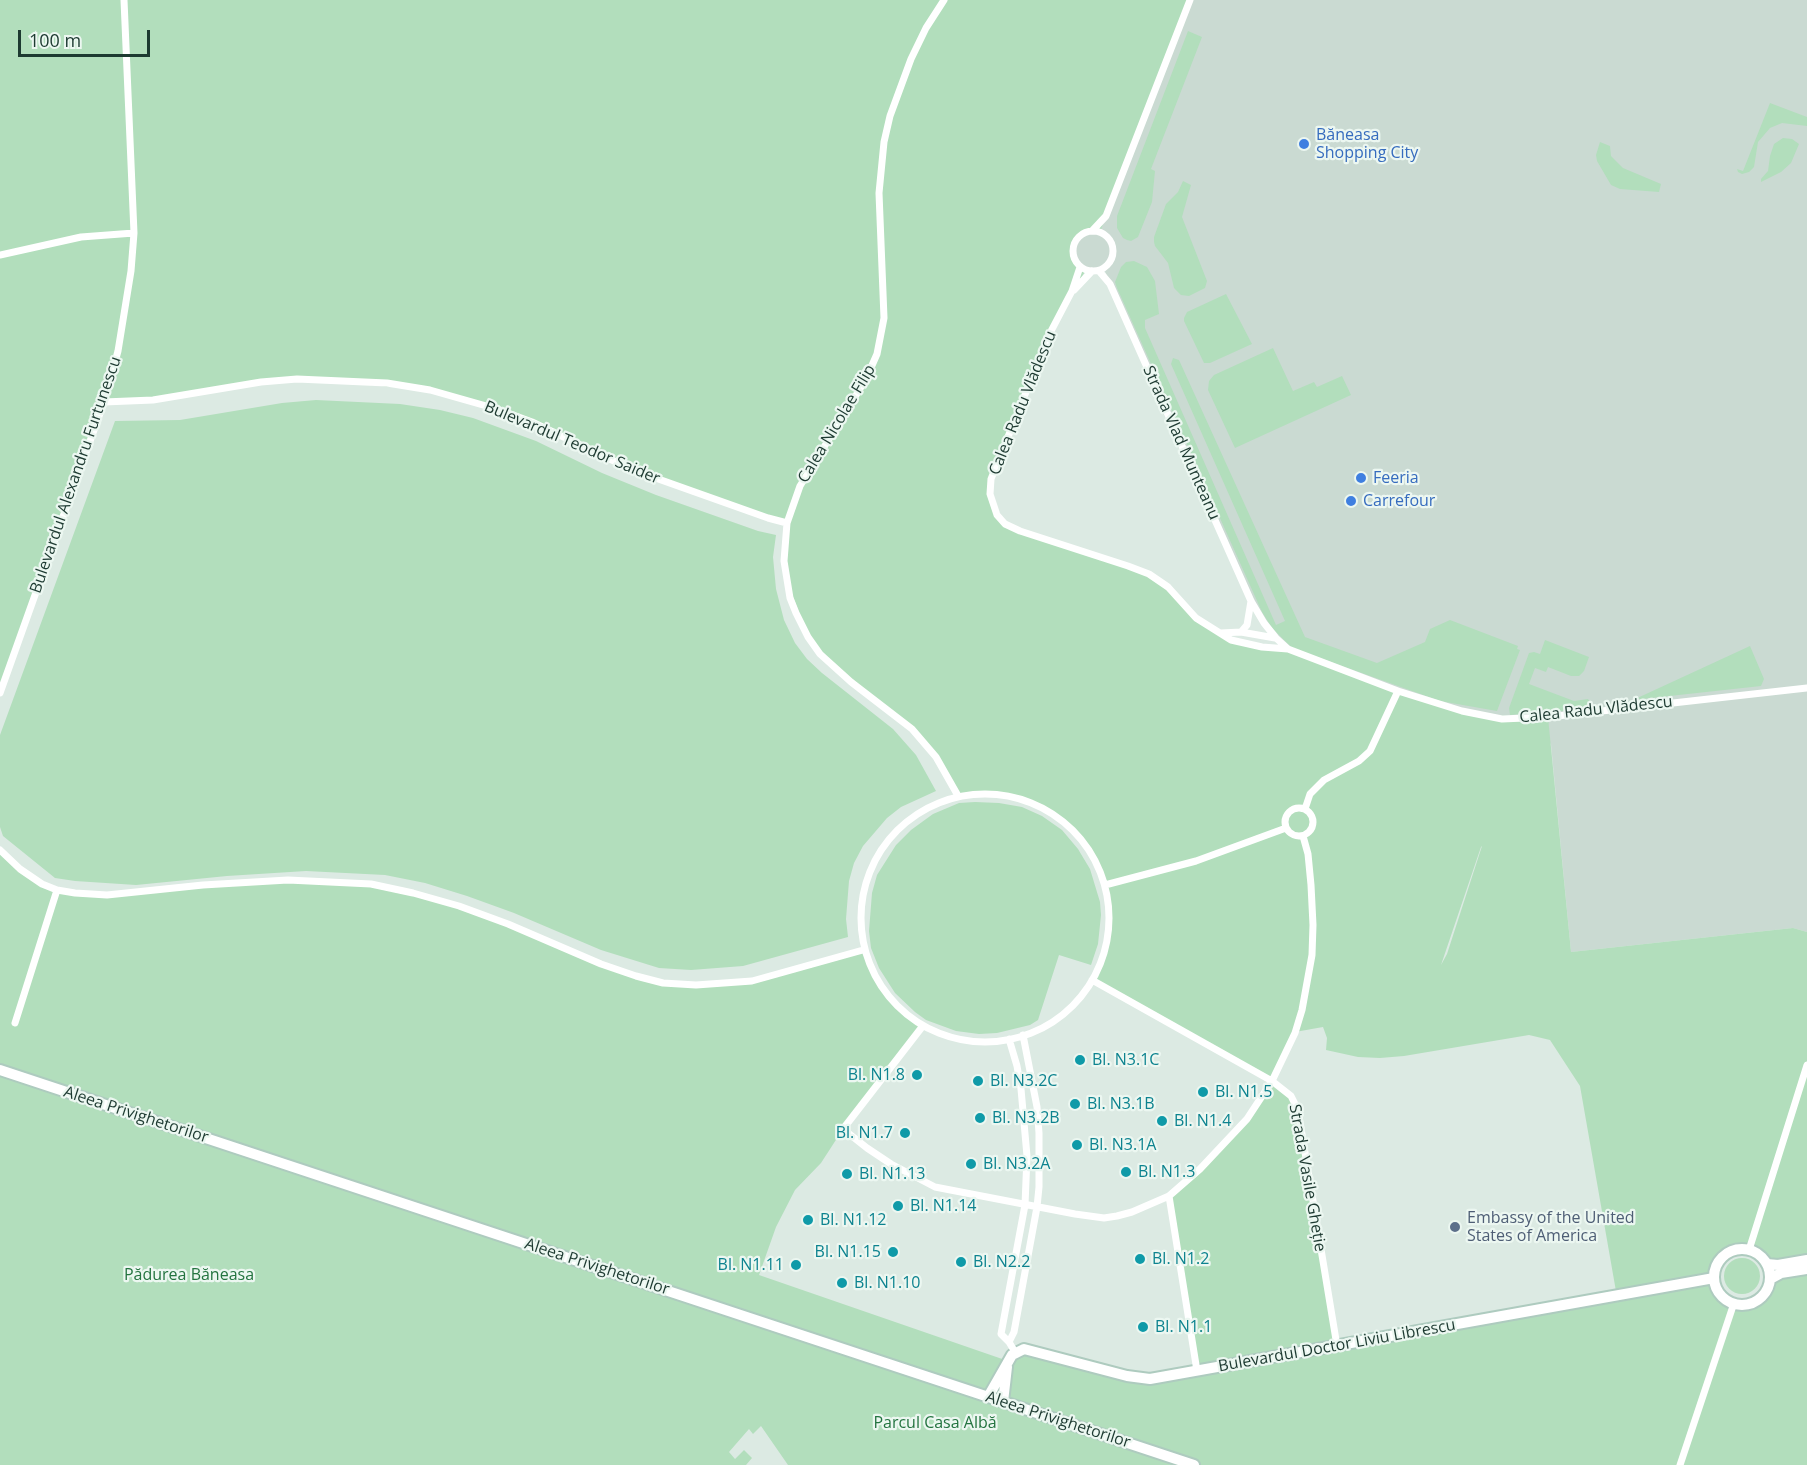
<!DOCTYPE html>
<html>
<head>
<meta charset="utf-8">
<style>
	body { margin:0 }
	#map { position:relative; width:1807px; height:1465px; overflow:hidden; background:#dceae3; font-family:"Open Sans",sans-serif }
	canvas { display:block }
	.scale { position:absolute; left:18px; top:30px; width:132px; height:27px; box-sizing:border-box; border:3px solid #1d3a31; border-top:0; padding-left:8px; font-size:18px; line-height:21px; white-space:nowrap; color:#1d3a31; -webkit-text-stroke:4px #ecf7f1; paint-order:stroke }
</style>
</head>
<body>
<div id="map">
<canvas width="1807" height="1465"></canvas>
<div class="scale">100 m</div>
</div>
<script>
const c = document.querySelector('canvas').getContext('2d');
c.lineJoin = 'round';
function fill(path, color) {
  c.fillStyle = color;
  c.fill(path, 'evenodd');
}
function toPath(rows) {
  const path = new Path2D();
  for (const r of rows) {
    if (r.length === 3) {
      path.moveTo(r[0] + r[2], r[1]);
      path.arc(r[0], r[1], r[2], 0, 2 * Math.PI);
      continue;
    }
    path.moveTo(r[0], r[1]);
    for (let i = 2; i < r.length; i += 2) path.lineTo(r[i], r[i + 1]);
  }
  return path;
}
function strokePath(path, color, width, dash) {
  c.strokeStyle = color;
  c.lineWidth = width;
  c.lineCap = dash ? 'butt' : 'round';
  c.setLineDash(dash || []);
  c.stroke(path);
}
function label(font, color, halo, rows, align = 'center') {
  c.font = font + ' "Open Sans",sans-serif';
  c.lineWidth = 4.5;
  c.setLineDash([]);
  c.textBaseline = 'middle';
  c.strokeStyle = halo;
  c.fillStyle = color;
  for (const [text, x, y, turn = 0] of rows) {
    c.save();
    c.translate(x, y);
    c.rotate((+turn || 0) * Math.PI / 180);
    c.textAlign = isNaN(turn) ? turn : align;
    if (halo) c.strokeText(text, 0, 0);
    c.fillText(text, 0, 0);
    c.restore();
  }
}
fill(toPath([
	[1190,0,1807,0,1807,932,1793,928,1571,952,1551,744,1524,719,1462,711,1288,649,1251,601,1104,269,1092,271,1086,270,1076,262,1073,252,1076,241,1081,235,1088,231,1100,231]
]), '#cadad2');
fill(toPath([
	[0,0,1190,0,1100,232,1092,231,1084,233,1078,238,1074,245,1073,252,1076,262,1086,270,1058,316,1001,455,990,494,1005,524,1128,566,1168,587,1196,618,1231,640,1288,649,1398,691,1483,715,1548,717,1571,952,1793,928,1807,932,1807,1465,788,1465,761,1426,753,1434,749,1429,729,1452,735,1459,744,1450,752,1458,746,1465,0,1465,0,850,20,869,57,890,107,895,288,880,371,884,459,906,561,948,663,983,728,985,863,950,871,971,889,997,898,1008,922,1027,843,1129,821,1163,795,1190,776,1227,759,1275,1008,1361,1015,1352,1127,1376,1197,1371,1169,1196,1225,1143,1272,1081,1092,980,1105,945,1109,914,1105,885,1100,872,1085,843,1067,824,1046,808,1025,799,1000,794,957,794,925,744,851,682,808,637,787,580,787,523,633,470,532,422,430,390,297,379,199,393,104,402,0,693],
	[1482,846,1447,954,1441,965,1481,847],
	[1323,1027,1327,1038,1326,1050,1358,1057,1380,1058,1404,1056,1529,1035,1550,1040,1580,1086,1617,1297,1337,1346,1298,1110,1282,1088,1272,1081,1295,1032],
	[1738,1249,1749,1250,1758,1254,1767,1264,1770,1274,1769,1284,1763,1294,1754,1302,1743,1304,1734,1303,1724,1298,1718,1291,1714,1278,1715,1270,1720,1259,1730,1251],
	[1188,31,1202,37,1151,169,1155,171,1152,202,1138,237,1131,241,1127,240,1123,238,1117,228,1117,216],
	[1770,103,1807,117,1807,126,1782,123,1770,128,1758,142,1754,167,1749,172,1742,174,1738,172,1737,169,1743,171],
	[1783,138,1792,139,1799,144,1791,163,1781,172,1761,182,1761,179,1768,171,1770,156,1774,144],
	[1600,142,1610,146,1611,156,1623,168,1661,184,1659,192,1620,189,1611,185,1597,161,1596,155],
	[1183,181,1191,185,1182,217,1207,281,1205,288,1189,296,1181,295,1174,288,1168,263,1155,246,1154,242,1154,237,1166,204,1178,192],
	[1134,261,1147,267,1155,281,1159,314,1145,320,1145,328,1276,625,1285,621,1171,364,1173,358,1179,360,1305,637,1377,663,1425,642,1430,629,1450,620,1518,646,1517,649,1520,650,1497,711,1440,701,1292,648,1272,628,1262,612,1117,288,1115,282,1121,267,1126,262],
	[1226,294,1252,344,1210,363,1204,363,1184,321,1184,318,1187,312],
	[1273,348,1293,391,1314,382,1317,387,1342,376,1351,395,1235,448,1208,390,1209,381,1214,375],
	[316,400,400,404,440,410,473,418,536,441,602,473,656,495,758,531,776,535,773,557,776,589,784,620,795,643,807,659,822,673,893,729,916,755,936,791,901,807,887,818,863,846,854,863,849,881,846,919,848,937,743,966,691,970,659,968,601,950,514,913,467,896,425,883,385,875,306,871,227,876,136,885,75,881,55,878,3,836,0,827,0,735,115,421,180,420,282,403],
	[1545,640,1589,657,1584,671,1579,676,1571,676,1548,667,1546,672,1535,668,1529,684,1574,701,1588,699,1591,703,1588,709,1510,715,1509,708,1529,653,1534,652,1540,654],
	[1750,646,1764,679,1761,686,1633,700],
	[975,802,999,803,1022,807,1042,816,1062,830,1078,849,1090,869,1100,902,1101,915,1098,944,1091,965,1059,955,1038,1020,1030,1025,997,1033,979,1034,956,1031,926,1020,915,1012,895,993,879,968,871,948,869,931,872,893,877,875,896,845,911,830,933,814,959,803],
	[1742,1276,18]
]), '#b2debc');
const secondary = toPath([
	[0,1070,1194,1465],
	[1742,1277,28],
	[1767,1264,1778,1265,1807,1260],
	[1770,1279,1781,1273,1807,1269],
	[988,1397,1012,1355,1024,1349,1127,1376,1150,1379,1714,1278],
	[1003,1402,1007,1367]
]);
strokePath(secondary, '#aecbbf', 14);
strokePath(toPath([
	[944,0,926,28,911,59,890,116,884,142,879,193,884,318,877,354,866,379,800,486,787,523,784,561,790,598,796,613,808,637,820,654,851,682,912,729,936,757,957,794],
	[1093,251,20],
	[1092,231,1106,216,1190,0],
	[0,255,81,237,134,233],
	[1080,267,1072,291,1049,335,991,479,990,494,997,515,1005,524,1020,531,1128,566,1149,574,1168,587,1196,618,1231,640,1262,647,1288,649],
	[1099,271,1110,284,1251,601,1264,623,1276,638,1288,649,1398,691,1462,711,1502,719,1548,717,1807,688],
	[1074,290,1092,271],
	[104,402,153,400,261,382,297,379,387,383,430,390,497,409,532,422,633,470,768,518,787,523],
	[1241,632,1247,625,1251,601],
	[1221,633,1241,632,1275,638],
	[0,693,104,402,118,351,131,271,134,233,124,0],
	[985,918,124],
	[1299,822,14],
	[1305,809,1310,794,1324,780,1359,761,1370,751,1398,691],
	[0,850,20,869,42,884,57,890,75,893,107,895,203,885,288,880,371,884,413,893,459,906,508,924,601,964,636,976,663,983,696,985,752,981,863,950],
	[1105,885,1196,861,1286,828],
	[1092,980,1272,1081,1291,1096,1298,1110,1337,1346],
	[15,1023,57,890],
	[922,1027,843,1129,867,1148,891,1164,935,1187,1075,1214,1104,1218,1117,1216,1132,1212,1169,1196,1200,1169,1247,1119,1272,1081,1295,1033,1302,1010,1312,955,1313,925,1311,885,1308,854,1303,836],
	[1009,1039,1017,1066,1021,1089,1027,1156,1025,1205,1001,1334,1009,1342,1015,1352],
	[1169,1196,1197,1371],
	[1749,1250,1807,1065],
	[1009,1342,1014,1332,1037,1207,1039,1187,1039,1133,1037,1107,1023,1035],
	[1680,1465,1734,1303]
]), '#fff', 7);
strokePath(secondary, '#fff', 10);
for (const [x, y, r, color] of [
	[1304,144,6,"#3f7fe0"],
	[1361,478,6,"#3f7fe0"],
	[1351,501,6,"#3f7fe0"],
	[1080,1060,6,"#0f9aa8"],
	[917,1075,6,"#0f9aa8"],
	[978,1081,6,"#0f9aa8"],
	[1203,1092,6,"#0f9aa8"],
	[1075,1104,6,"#0f9aa8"],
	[980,1118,6,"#0f9aa8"],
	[1162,1121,6,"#0f9aa8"],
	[905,1133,6,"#0f9aa8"],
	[1077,1145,6,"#0f9aa8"],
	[971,1164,6,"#0f9aa8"],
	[1126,1172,6,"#0f9aa8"],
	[847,1174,6,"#0f9aa8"],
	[898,1206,6,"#0f9aa8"],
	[808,1220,6,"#0f9aa8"],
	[1455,1227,6,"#5c6f8a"],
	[893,1252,6,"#0f9aa8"],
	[1140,1259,6,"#0f9aa8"],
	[961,1262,6,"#0f9aa8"],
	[796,1265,6,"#0f9aa8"],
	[842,1283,6,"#0f9aa8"],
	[1143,1327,6,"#0f9aa8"]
]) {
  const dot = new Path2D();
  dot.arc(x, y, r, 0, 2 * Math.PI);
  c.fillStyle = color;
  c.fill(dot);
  strokePath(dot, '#ecf7f1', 2);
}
label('16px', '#366cbe', '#ecf7f1', [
	["Băneasa",1316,135],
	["Shopping City",1316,153],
	["Feeria",1373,478],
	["Carrefour",1363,501]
], 'left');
label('16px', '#1d3a31', '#ecf7f1', [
	["Calea Radu Vlădescu",1023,403,-68],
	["Calea Nicolae Filip",837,424,-59],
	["Bulevardul Teodor Saider",572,443,23],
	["Strada Vlad Munteanu",1181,443,66],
	["Bulevardul Alexandru Furtunescu",76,475,-71],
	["Calea Radu Vlădescu",1596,710,-6],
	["Aleea Privighetorilor",136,1115,18],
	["Strada Vasile Gheție",1307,1178,80],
	["Aleea Privighetorilor",597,1267,18],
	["Bulevardul Doctor Liviu Librescu",1337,1346,-10],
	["Aleea Privighetorilor",1058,1420,18]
]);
label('16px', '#0d838f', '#ecf7f1', [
	["Bl. N3.1C",1092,1060],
	["Bl. N1.8",905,1075,"right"],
	["Bl. N3.2C",990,1081],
	["Bl. N1.5",1215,1092],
	["Bl. N3.1B",1087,1104],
	["Bl. N3.2B",992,1118],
	["Bl. N1.4",1174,1121],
	["Bl. N1.7",893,1133,"right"],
	["Bl. N3.1A",1089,1145],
	["Bl. N3.2A",983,1164],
	["Bl. N1.3",1138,1172],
	["Bl. N1.13",859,1174],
	["Bl. N1.14",910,1206],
	["Bl. N1.12",820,1220],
	["Bl. N1.15",881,1252,"right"],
	["Bl. N1.2",1152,1259],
	["Bl. N2.2",973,1262],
	["Bl. N1.11",784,1265,"right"],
	["Bl. N1.10",854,1283],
	["Bl. N1.1",1155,1327]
], 'left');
label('16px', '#4e5e75', '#ecf7f1', [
	["Embassy of the United",1467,1218],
	["States of America",1467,1236]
], 'left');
label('16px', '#247440', '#ecf7f1', [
	["Pădurea Băneasa",189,1275],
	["Parcul Casa Albă",935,1423]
]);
</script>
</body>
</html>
